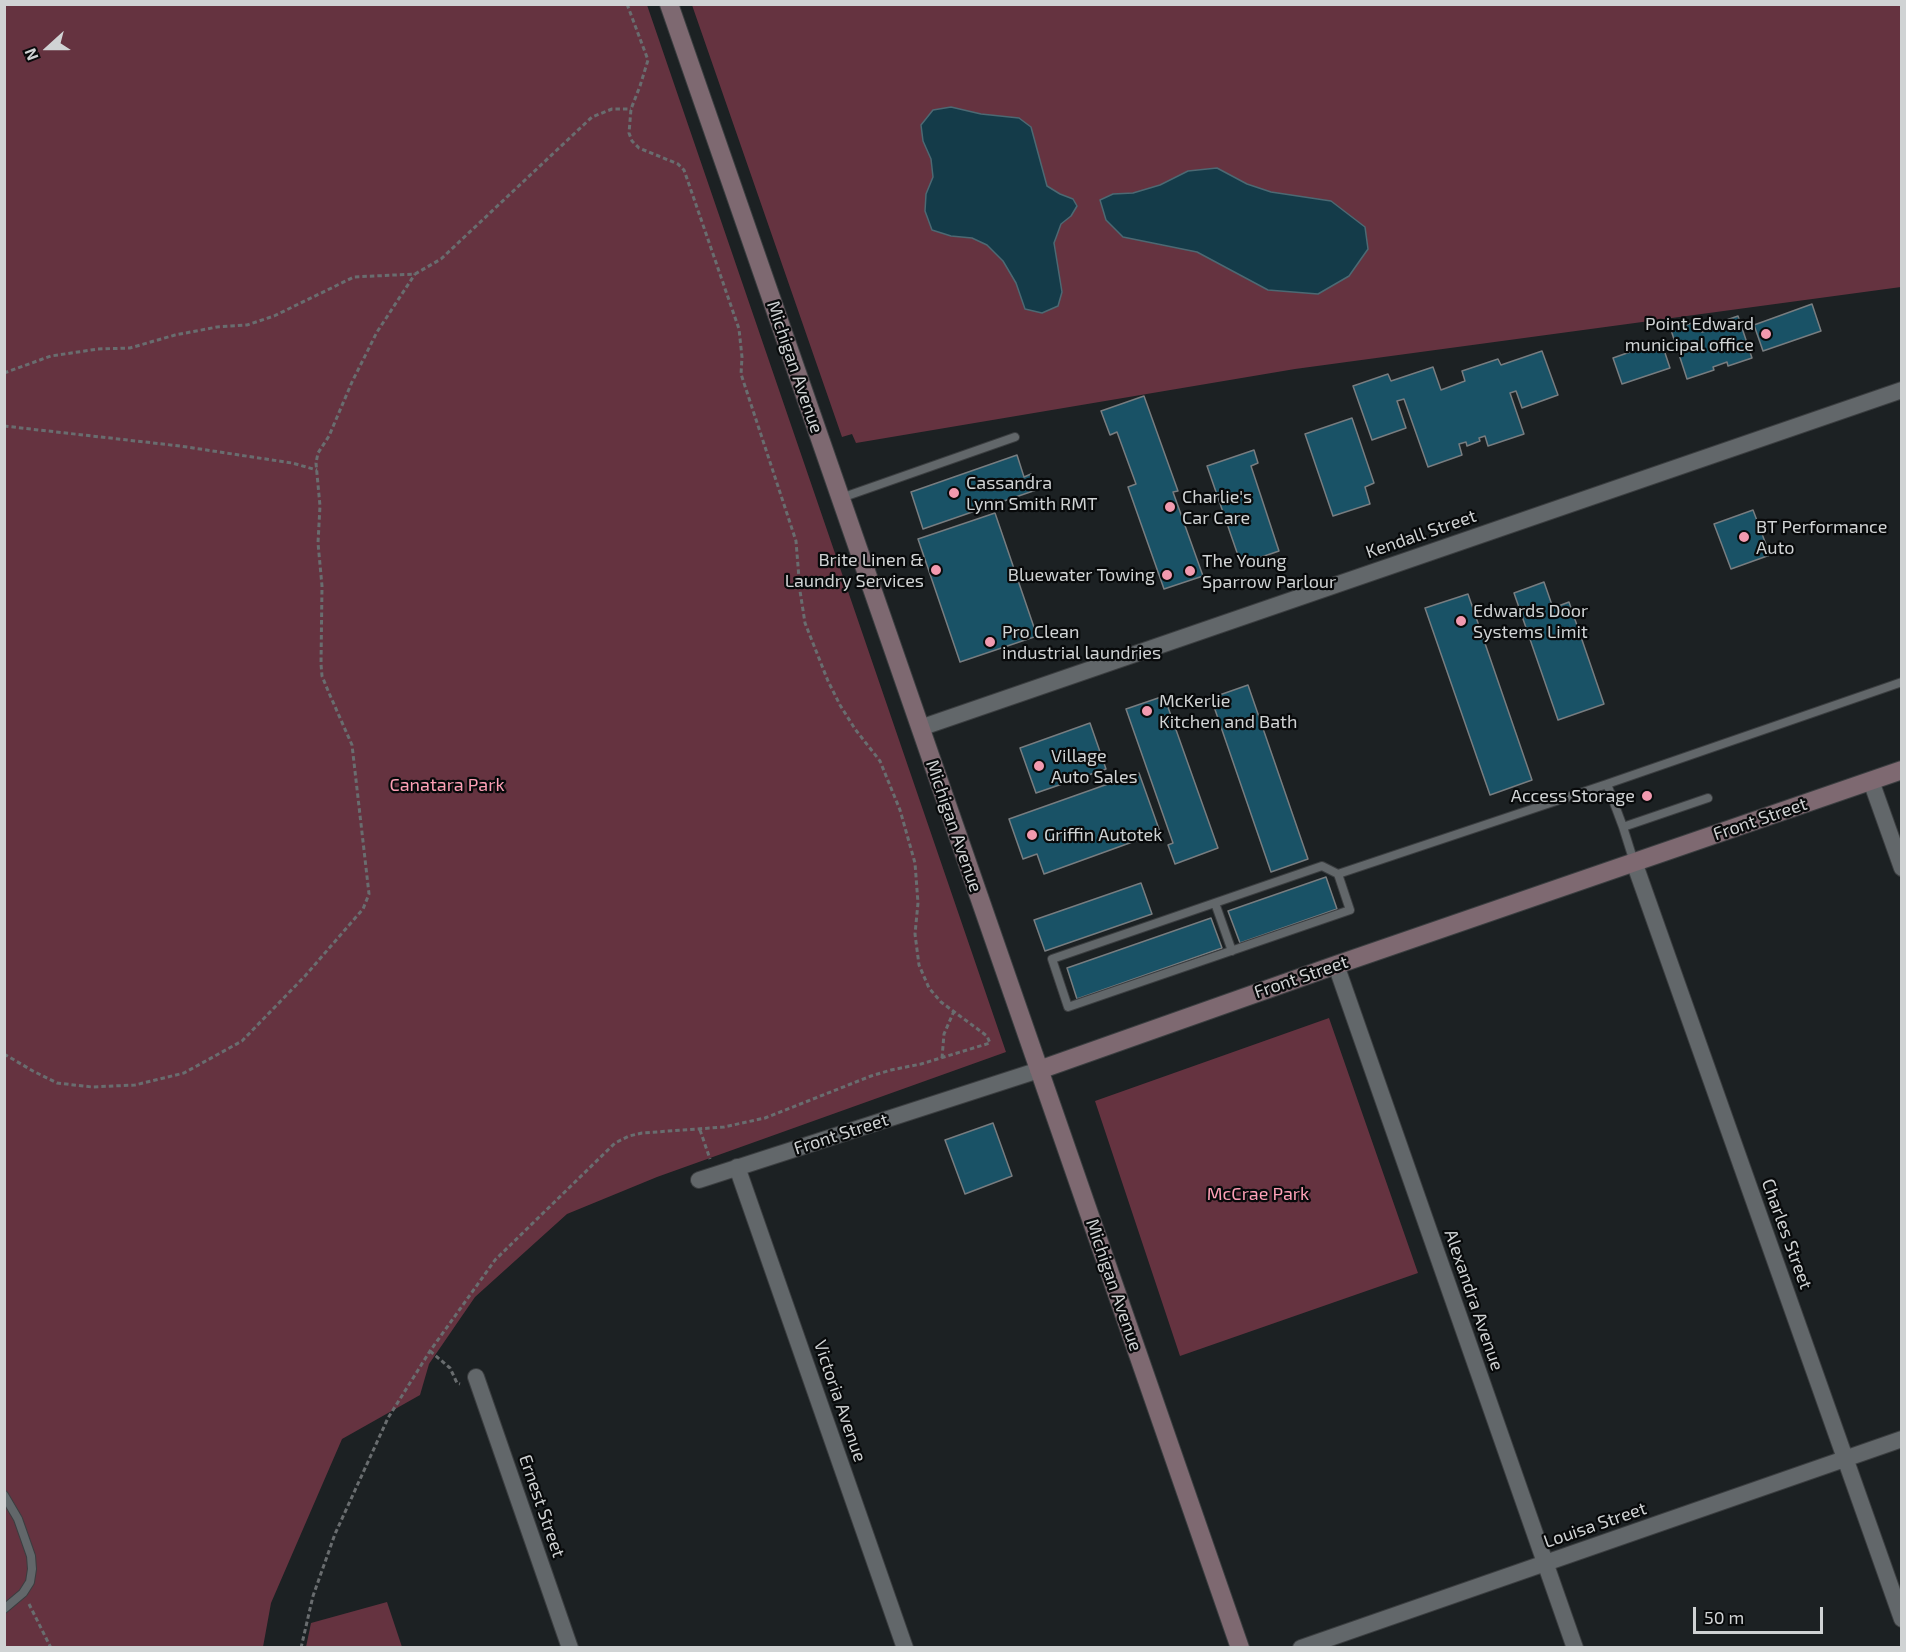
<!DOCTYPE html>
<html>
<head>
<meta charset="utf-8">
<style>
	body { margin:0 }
	#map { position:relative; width:1906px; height:1652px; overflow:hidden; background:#1c2123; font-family:"Exo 2",sans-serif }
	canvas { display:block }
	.frame { position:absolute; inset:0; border:6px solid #d0d3d4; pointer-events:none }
	.north { position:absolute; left:18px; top:18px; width:60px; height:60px; -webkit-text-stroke:4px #080a0b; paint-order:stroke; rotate:249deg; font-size:16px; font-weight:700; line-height:24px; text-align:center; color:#d0d3d4 }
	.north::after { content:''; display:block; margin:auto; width:21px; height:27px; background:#d0d3d4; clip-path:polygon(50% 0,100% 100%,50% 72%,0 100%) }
	.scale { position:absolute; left:1693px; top:1607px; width:130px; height:27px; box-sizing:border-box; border:3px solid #d0d3d4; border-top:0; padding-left:8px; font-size:18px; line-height:21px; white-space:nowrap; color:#d0d3d4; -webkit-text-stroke:4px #080a0b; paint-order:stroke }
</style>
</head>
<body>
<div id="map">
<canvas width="1906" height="1652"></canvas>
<div class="frame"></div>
<div class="north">N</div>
<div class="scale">50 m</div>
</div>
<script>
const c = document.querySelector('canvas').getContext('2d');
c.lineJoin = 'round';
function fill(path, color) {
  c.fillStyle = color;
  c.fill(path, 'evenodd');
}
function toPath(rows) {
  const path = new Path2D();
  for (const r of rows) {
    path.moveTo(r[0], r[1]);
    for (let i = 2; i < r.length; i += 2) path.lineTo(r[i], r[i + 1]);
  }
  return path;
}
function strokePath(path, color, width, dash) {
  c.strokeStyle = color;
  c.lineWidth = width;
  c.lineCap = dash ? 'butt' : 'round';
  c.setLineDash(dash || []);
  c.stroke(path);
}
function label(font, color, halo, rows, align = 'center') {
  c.font = font + ' "Exo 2",sans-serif';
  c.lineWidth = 4.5;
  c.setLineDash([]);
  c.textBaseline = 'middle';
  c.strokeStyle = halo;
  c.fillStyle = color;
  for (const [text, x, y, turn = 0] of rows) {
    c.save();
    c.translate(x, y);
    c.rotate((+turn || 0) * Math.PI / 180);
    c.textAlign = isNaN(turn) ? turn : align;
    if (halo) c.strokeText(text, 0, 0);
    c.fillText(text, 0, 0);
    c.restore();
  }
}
fill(toPath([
	[4,5,647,5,1006,1052,657,1177,567,1214,475,1297,429,1364,420,1395,342,1439,271,1603,263,1647,5,1647],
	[692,5,1901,5,1901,287,1295,369,856,443,852,434,842,437],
	[1329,1018,1418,1273,1180,1356,1095,1101],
	[387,1602,402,1647,306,1647,311,1623]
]), '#653340');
const water = toPath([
	[951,107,981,114,1019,118,1031,127,1047,186,1060,194,1073,199,1077,206,1071,216,1061,224,1054,243,1062,292,1058,306,1042,313,1025,309,1016,283,1003,261,987,245,972,238,951,236,932,230,925,211,926,194,933,177,931,159,923,141,921,125,933,110,951,107],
	[1217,168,1247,184,1271,192,1331,201,1365,227,1368,249,1349,276,1318,294,1268,290,1197,252,1123,237,1106,220,1100,200,1113,194,1133,193,1160,185,1188,171,1217,168]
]);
fill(water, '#143b49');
strokePath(water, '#4c6973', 1.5);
const building = toPath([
	[1812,304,1821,331,1763,351,1754,325,1812,304],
	[1738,316,1752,358,1728,366,1727,362,1713,367,1714,370,1687,379,1671,330,1698,321,1702,332,1716,328,1715,324,1738,316],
	[1661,341,1670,368,1622,384,1613,358,1661,341],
	[1542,351,1558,395,1522,408,1516,391,1510,393,1524,434,1488,446,1485,436,1479,438,1480,441,1467,446,1466,442,1459,444,1462,455,1428,467,1404,399,1397,401,1406,428,1372,440,1353,386,1388,374,1391,381,1433,367,1441,390,1465,381,1462,371,1498,359,1501,365,1542,351],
	[1144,396,1178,491,1173,492,1203,576,1164,589,1128,487,1136,484,1117,432,1110,435,1101,411,1144,396],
	[1352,418,1374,483,1365,487,1370,504,1333,516,1305,434,1352,418],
	[1254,450,1258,463,1251,466,1279,551,1241,564,1207,466,1254,450],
	[1017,455,1024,477,1031,474,1036,490,923,529,911,492,1017,455],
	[1753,510,1770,555,1731,569,1714,524,1753,510],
	[995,513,1037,636,960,662,918,539,995,513],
	[1544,582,1553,608,1569,602,1604,704,1558,720,1514,593,1544,582],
	[1468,594,1532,780,1490,795,1425,608,1468,594],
	[1248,685,1308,859,1271,872,1211,698,1248,685],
	[1164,696,1218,848,1175,864,1168,845,1173,843,1126,709,1164,696],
	[1090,723,1106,769,1036,793,1020,748,1090,723],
	[1139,773,1160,832,1044,874,1037,854,1023,859,1009,819,1139,773],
	[1326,877,1337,909,1240,943,1228,911,1326,877],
	[1141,883,1152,914,1045,951,1034,920,1141,883],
	[1211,918,1222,948,1077,999,1067,968,1211,918],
	[993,1123,1012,1176,965,1194,945,1140,993,1123]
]);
fill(building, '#195266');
strokePath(building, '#787d80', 1.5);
const lane = toPath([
	[841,498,1015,437],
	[1607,784,1902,682],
	[1634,862,1623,827,1708,798],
	[1338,874,1350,910,1068,1007,1052,959,1322,866,1338,874,1607,784,1623,827],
	[1215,903,1232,951],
	[4,1495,18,1519,31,1556,32,1569,30,1582,23,1593,4,1609]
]);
const street = toPath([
	[920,728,1902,390],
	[1871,781,1902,868],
	[1634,862,1902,1619],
	[1336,965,1575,1648],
	[737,1167,905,1648],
	[699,1180,1039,1070],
	[476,1377,570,1648],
	[1301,1648,1902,1439]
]);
const secondary = toPath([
	[669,4,1240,1648],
	[1039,1070,1336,965,1902,770]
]);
strokePath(lane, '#3b3e40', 10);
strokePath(street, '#3b3e40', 18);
strokePath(secondary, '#3b3e40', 20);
strokePath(toPath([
	[4,373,51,356,98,349,130,348,175,335,217,327,247,325,274,316,354,277,415,274,441,259,592,117,612,109,631,109],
	[4,426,180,446,292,463,317,470],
	[4,1054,33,1071,57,1083,92,1087,135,1085,184,1073,242,1041,305,976,363,909,369,894,352,745,329,693,322,676,321,664,322,586,318,543,320,506,316,463,318,453,329,436,352,382,377,332,415,274],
	[942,1058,944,1034,954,1011],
	[700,1130,710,1159],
	[430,1351,450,1368,457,1383,460,1384],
	[29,1604,51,1648],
	[301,1648,313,1596,335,1534,388,1418,430,1351,495,1260,615,1143,629,1136,642,1133,724,1127,765,1118,871,1076,891,1070,921,1064,990,1043,987,1036,941,1002,929,988,919,965,915,934,918,903,915,863,900,810,880,761,855,729,840,705,828,681,805,623,800,591,796,541,741,374,742,357,739,329,684,170,678,164,639,148,632,141,629,133,631,109,640,86,648,60,627,4]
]), '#696d6f', 3, [4.5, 3]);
strokePath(lane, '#62676a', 8);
strokePath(street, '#62676a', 16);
strokePath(secondary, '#7e6971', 18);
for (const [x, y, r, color] of [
	[1766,334,6,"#f29aaf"],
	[954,493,6,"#f29aaf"],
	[1170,507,6,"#f29aaf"],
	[1744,537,6,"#f29aaf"],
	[936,570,6,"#f29aaf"],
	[1190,571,6,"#f29aaf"],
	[1167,575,6,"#f29aaf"],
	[1461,621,6,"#f29aaf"],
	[990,642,6,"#f29aaf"],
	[1147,711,6,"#f29aaf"],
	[1039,766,6,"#f29aaf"],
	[1647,796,6,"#f29aaf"],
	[1032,835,6,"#f29aaf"]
]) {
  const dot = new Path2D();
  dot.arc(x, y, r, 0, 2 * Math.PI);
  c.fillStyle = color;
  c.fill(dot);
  strokePath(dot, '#080a0b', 2);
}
label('18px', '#d0d3d4', '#080a0b', [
	["Point Edward",1754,324,"right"],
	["municipal office",1754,345,"right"],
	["Cassandra",966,483],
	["Lynn Smith RMT",966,504],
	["Charlie's",1182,497],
	["Car Care",1182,518],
	["BT Performance",1756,527],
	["Auto",1756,548],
	["Brite Linen &",924,560,"right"],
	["Laundry Services",924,581,"right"],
	["The Young",1202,561],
	["Sparrow Parlour",1202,582],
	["Bluewater Towing",1155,575,"right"],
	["Edwards Door",1473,611],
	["Systems Limit",1473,632],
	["Pro Clean",1002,632],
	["industrial laundries",1002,653],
	["McKerlie",1159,701],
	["Kitchen and Bath",1159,722],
	["Village",1051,756],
	["Auto Sales",1051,777],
	["Access Storage",1635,796,"right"],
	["Griffin Autotek",1044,835]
], 'left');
label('18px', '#d0d3d4', '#080a0b', [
	["Michigan Avenue",795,367,71],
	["Kendall Street",1421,534,-19],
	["Front Street",1760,819,-19],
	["Michigan Avenue",954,826,71],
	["Front Street",1301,977,-19],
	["Front Street",841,1134,-18],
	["Charles Street",1787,1234,70],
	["Michigan Avenue",1114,1285,71],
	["Alexandra Avenue",1474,1300,71],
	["Victoria Avenue",840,1401,71],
	["Ernest Street",542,1506,71],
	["Louisa Street",1595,1525,-19]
]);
label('18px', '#fda0b6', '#080a0b', [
	["Canatara Park",447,785],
	["McCrae Park",1258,1194]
]);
</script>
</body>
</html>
